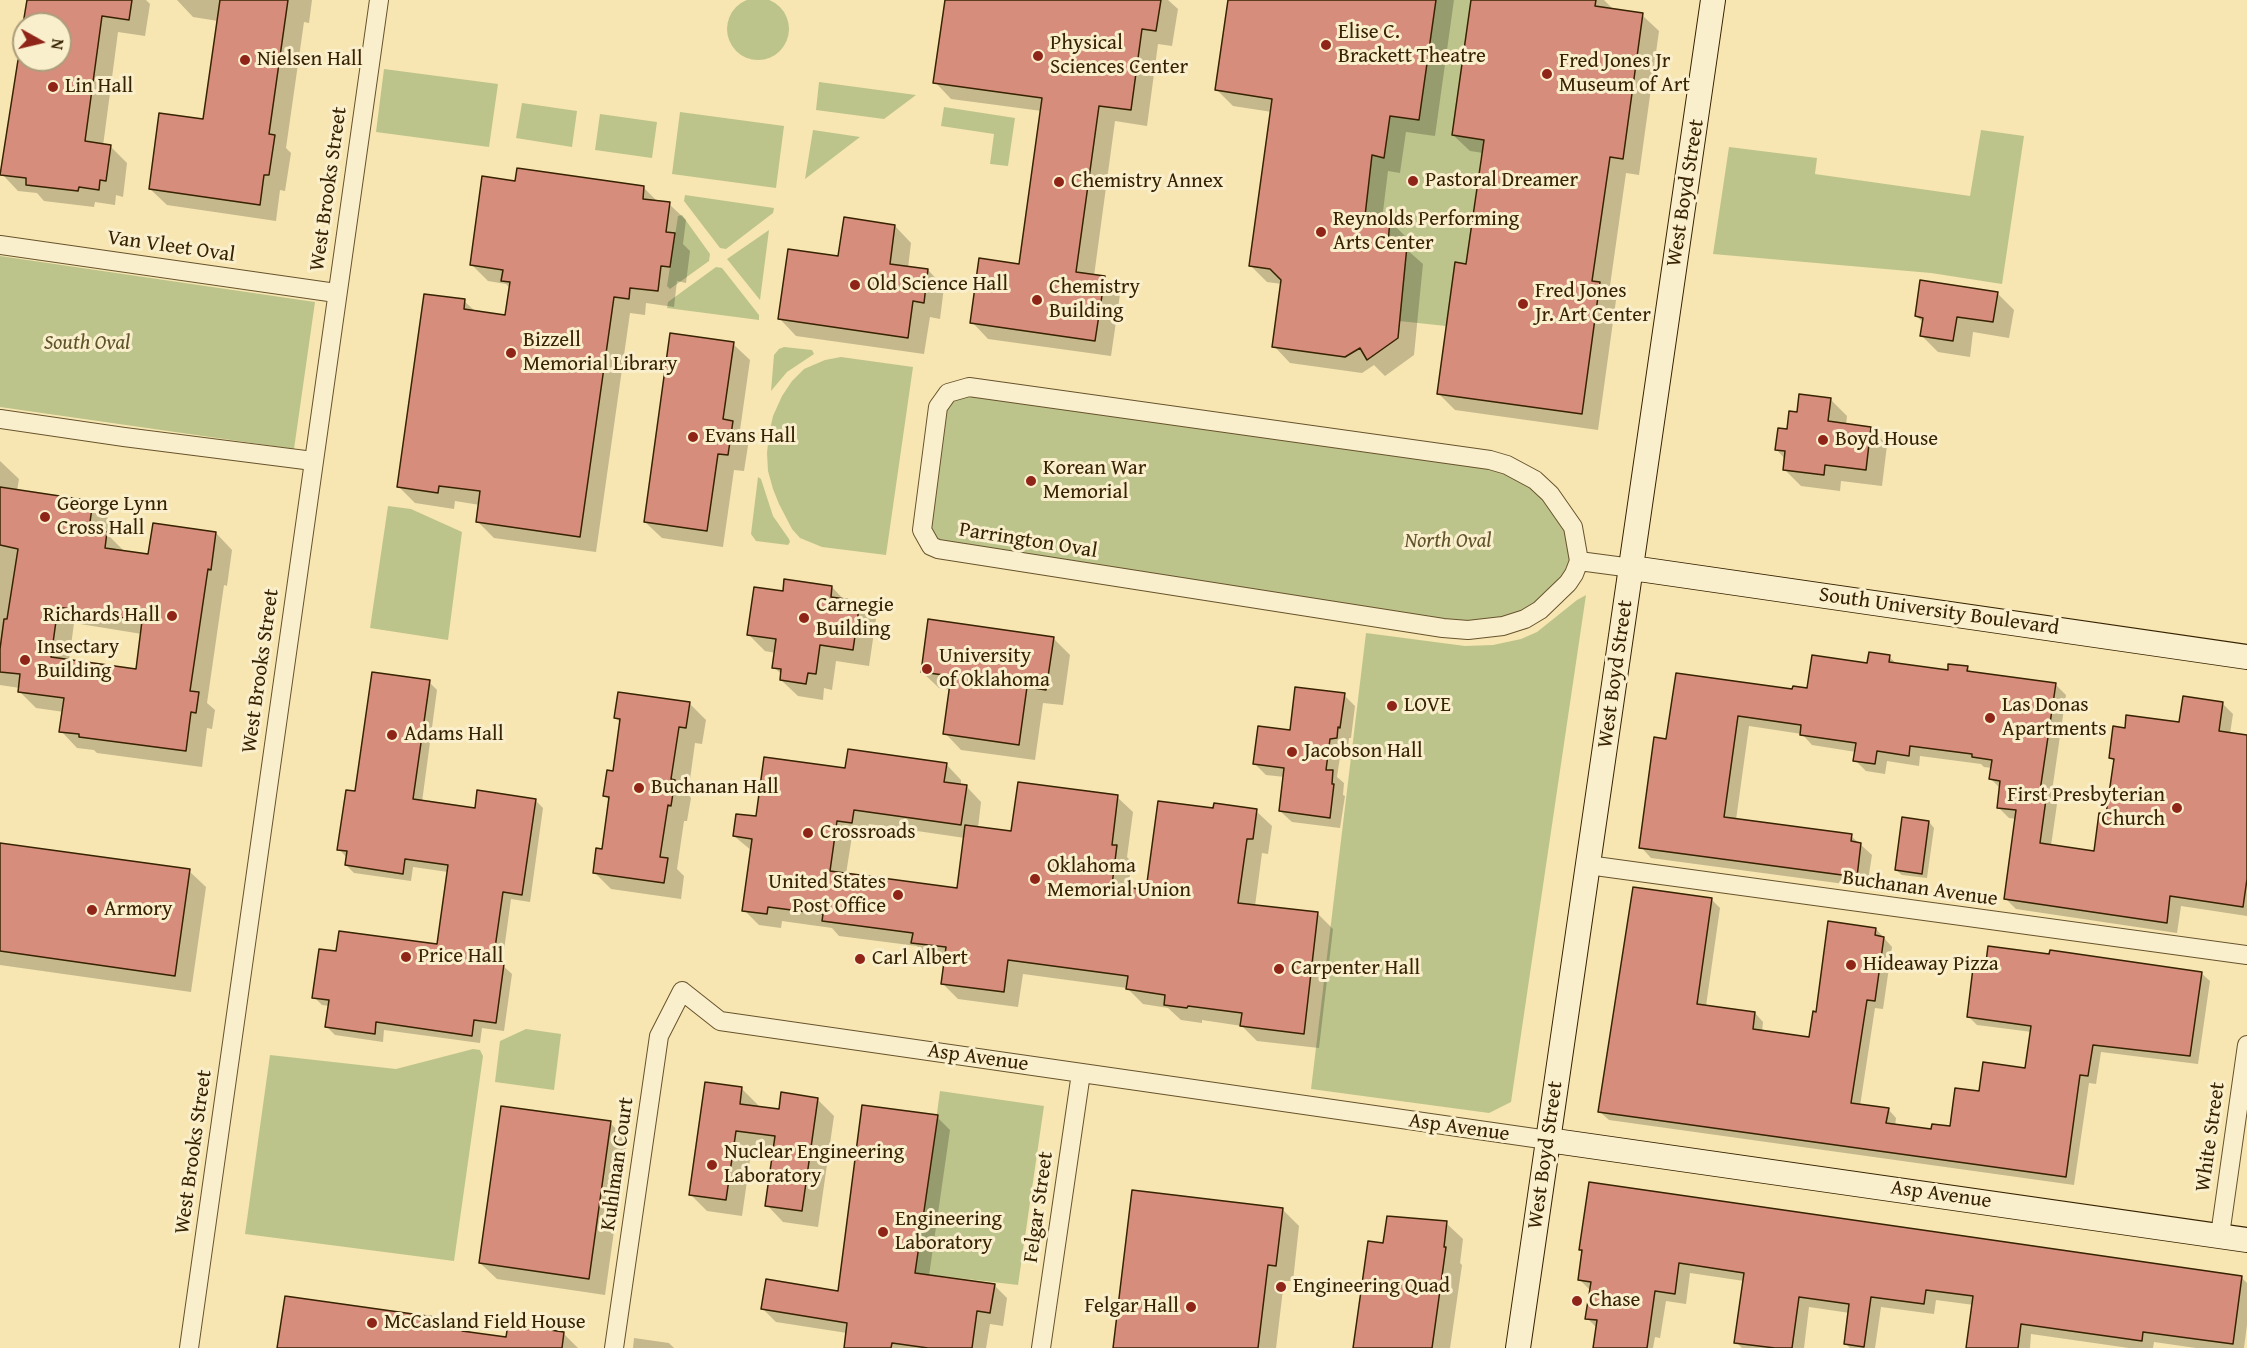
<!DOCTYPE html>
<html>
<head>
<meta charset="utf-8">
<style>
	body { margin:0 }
	#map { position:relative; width:2247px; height:1348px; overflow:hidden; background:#f7e6b1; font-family:"Gentium Book Plus",serif }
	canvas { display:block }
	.north { position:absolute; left:12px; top:12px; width:60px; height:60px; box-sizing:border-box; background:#faefcc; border:2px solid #ac9d7b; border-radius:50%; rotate:98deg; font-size:16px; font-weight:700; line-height:24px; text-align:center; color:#372201 }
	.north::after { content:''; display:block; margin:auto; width:21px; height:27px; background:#8f2418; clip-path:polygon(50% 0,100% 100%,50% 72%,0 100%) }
</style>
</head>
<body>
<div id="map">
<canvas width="2247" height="1348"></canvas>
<div class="north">N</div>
</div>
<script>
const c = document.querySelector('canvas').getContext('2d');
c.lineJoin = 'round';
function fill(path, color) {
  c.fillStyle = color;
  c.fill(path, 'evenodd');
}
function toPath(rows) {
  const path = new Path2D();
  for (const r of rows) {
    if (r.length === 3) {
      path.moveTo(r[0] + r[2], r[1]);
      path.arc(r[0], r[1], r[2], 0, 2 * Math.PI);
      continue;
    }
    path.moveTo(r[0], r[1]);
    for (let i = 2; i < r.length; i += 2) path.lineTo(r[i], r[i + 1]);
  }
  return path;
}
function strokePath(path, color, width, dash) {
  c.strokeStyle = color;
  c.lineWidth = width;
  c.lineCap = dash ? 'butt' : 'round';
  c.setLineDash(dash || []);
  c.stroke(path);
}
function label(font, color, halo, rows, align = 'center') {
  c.font = font + ' "Gentium Book Plus",serif';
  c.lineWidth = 6;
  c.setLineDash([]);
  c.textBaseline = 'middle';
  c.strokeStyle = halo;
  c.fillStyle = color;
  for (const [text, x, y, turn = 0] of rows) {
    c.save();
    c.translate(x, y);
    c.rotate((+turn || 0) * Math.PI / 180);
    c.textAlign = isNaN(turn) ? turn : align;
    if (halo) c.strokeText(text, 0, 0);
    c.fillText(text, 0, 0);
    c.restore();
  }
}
fill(toPath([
	[758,29,31],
	[1436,0,1471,0,1452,135,1508,143,1481,156,1466,264,1456,262,1446,326,1399,321,1407,246,1388,244,1390,219,1365,216,1372,155,1384,157,1357,111,1419,120],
	[384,69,498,84,489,147,376,132],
	[819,82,916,95,884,119,816,110],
	[522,103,577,111,572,147,516,138],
	[944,107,1015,118,1008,166,990,164,994,134,941,126],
	[680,112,784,126,776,188,672,174],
	[600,114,657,122,652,158,595,150],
	[813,130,860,137,805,179],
	[1981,130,2024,136,2002,284,1931,273,1713,254,1729,147,1817,158,1815,174,1970,196],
	[685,195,774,208,773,213,726,249,720,248,684,201],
	[682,215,710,254,709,261,670,289,667,286,678,216],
	[769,230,760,300,727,259],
	[0,256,315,302,294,449,0,407],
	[716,267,722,268,759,315,759,320,667,308,668,302],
	[784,347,812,350,814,354,787,372,771,391,774,355,779,349],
	[841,357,913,367,886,555,822,547,800,538,792,529,779,504,773,489,768,471,767,453,769,434,773,416,782,396,792,381,804,369,825,360],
	[948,393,1490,460,1535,480,1577,541,1557,595,1484,628,938,549,923,516],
	[758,477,761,479,773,516,789,539,790,542,788,545,756,541,751,534],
	[388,506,411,509,462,532,448,640,370,628],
	[1586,595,1511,1102,1489,1113,1311,1089,1366,633,1465,646,1493,645,1521,639,1537,632,1577,600],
	[526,1029,561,1034,554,1090,495,1082,500,1041],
	[473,1049,480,1050,483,1056,454,1261,245,1234,270,1055,396,1069],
	[940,1091,1044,1106,1018,1285,915,1273]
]), '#bdc48b');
fill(toPath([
	[28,0,146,0,150,4,145,36,118,32,103,146,111,147,127,163,123,197,116,195,115,205,95,202,94,207,44,201,37,193,18,191,2,174,24,28,24,60,60,60,60,24,25,24],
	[312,0,309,23,304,22,286,148,291,153,285,191,280,190,276,221,167,205,150,189,204,121,218,21,193,17,177,0],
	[946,0,1168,0,1178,9,1172,46,1158,44,1147,126,1115,121,1094,276,1104,278,1120,294,1111,356,988,339,972,322,1020,266,1042,111,951,99,935,82],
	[1230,0,1454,0,1435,136,1406,132,1400,173,1388,171,1382,220,1390,221,1406,237,1405,248,1423,264,1414,355,1385,376,1374,365,1362,373,1290,363,1274,346,1282,284,1267,282,1250,265,1272,112,1233,106,1217,90],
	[1472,0,1604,0,1613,9,1642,15,1659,31,1639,175,1626,173,1609,293,1616,300,1598,430,1455,410,1438,393,1468,265,1483,153,1470,151,1453,135],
	[517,182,644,188,658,202,669,204,686,220,683,244,690,251,686,283,677,281,674,307,646,303,645,315,630,313,596,552,494,538,478,522,480,505,455,501,454,509,415,503,399,487,464,301,476,312,506,317,510,288,506,284,488,281,472,265],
	[895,226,911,243,908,268,928,270,944,287,940,319,930,317,924,354,796,336,780,319,839,258],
	[1997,293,2014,310,2009,338,1973,332,1970,357,1938,352,1922,336,1924,323,1916,316],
	[733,344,750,360,740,430,749,439,744,471,734,470,723,547,662,538,645,522],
	[1830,399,1847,416,1846,425,1871,428,1887,445,1882,486,1841,481,1840,491,1801,486,1784,469,1785,459,1776,449,1798,413],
	[0,461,19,479,17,491,92,502,109,519,107,534,123,550,123,552,149,556,216,533,232,550,227,586,224,585,207,703,215,710,212,729,207,728,202,767,97,753,94,750,77,748,61,731,64,712,36,708,19,691,20,688,0,685],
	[74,623,142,634,137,671,69,661],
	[832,587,845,601,859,603,876,619,869,666,836,661,832,690,824,688,823,700,798,696,781,680,782,675,774,667,776,653,765,651,749,635,784,592],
	[1053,638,1070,655,1063,705,1043,703,1035,760,961,750,945,733,951,690,939,688,922,672],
	[1889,657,1897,664,1949,672,1967,668,1973,673,2055,684,2066,695,2051,798,2057,804,2051,846,2095,853,2108,816,2115,762,2110,758,2126,729,2180,724,2222,703,2233,714,2230,734,2247,737,2247,916,2181,906,2177,933,2016,909,2005,898,2017,819,2009,818,1998,807,2001,789,1991,779,1992,768,1984,767,1981,764,1920,756,1919,766,1887,761,1885,774,1866,771,1855,760,1856,752,1812,745,1802,734,1749,726,1736,820,1851,836,1872,855,1867,887,1651,858,1641,847,1668,740,1794,691,1808,690],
	[429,682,437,690,422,802,476,810,535,800,543,808,530,902,511,899,502,965,512,974,504,1031,482,1028,480,1043,384,1030,383,1042,335,1035,327,1027,330,1006,322,1005,314,997,337,953,438,946,448,872,413,867,411,881,354,873,346,865,347,858,339,849,356,793],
	[1344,695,1355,706,1351,738,1349,738,1348,749,1341,750,1337,777,1344,783,1343,795,1345,796,1340,828,1292,822,1280,811,1285,777,1266,775,1255,764,1291,732],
	[689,703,706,720,702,744,695,743,688,794,691,798,687,821,684,821,677,869,684,876,681,899,611,889,594,872,603,850,610,801,605,796,614,773,621,723,616,718],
	[946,764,961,780,961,785,966,786,981,802,978,828,1013,833,1117,797,1133,812,1127,857,1132,862,1128,889,1147,891,1214,810,1256,811,1272,826,1268,854,1262,853,1255,906,1318,914,1333,929,1319,1048,1257,1041,1242,1026,1202,1020,1202,1023,1181,1020,1168,1008,1143,1004,1127,988,1023,974,1018,1007,958,999,942,983,946,960,928,957,917,946,839,936,832,928,782,921,781,928,759,925,744,910,752,851,734,836,758,818,847,769],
	[869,824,965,838,958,890,846,874,852,836,867,838],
	[1929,822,1934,828,1927,878,1902,875,1896,870],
	[0,844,189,871,206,887,191,992,0,965],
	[1712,900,1720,908,1706,1006,1755,1013,1763,1022,1762,1032,1811,1039,1817,1013,1876,929,1892,947,1883,1009,1875,1008,1860,1106,1888,1109,1896,1118,1895,1126,1932,1131,1951,1128,1981,1093,2026,1070,2032,1032,1977,1025,1968,1016,2201,973,2210,981,2198,1064,2101,1052,2096,1084,2089,1083,2074,1185,1609,1120,1600,1112],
	[741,1088,758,1105,758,1108,780,1111,817,1099,834,1116,818,1227,783,1222,767,1205,775,1149,752,1146,742,1216,707,1211,690,1194],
	[937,1117,950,1130,929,1276,994,1285,1007,1298,1003,1326,990,1324,986,1348,845,1348,847,1333,776,1322,763,1309,839,1293],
	[610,1123,627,1139,605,1295,497,1279,480,1263],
	[1283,1210,1299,1226,1293,1281,1284,1281,1276,1348,1115,1348],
	[1446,1223,1463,1239,1460,1263,1462,1265,1450,1348,1354,1348,1384,1245],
	[1581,1249,2241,1277,2247,1283,2247,1325,2244,1348,2196,1348,2154,1342,2153,1348,2129,1348,2031,1334,2030,1348,1968,1348,1974,1305,1936,1300,1934,1314,1881,1307,1875,1348,1850,1348,1845,1343,1850,1313,1809,1307,1804,1348,1742,1348,1736,1342,1744,1281,1690,1273,1686,1304,1666,1301,1660,1338,1655,1337,1653,1348,1595,1348,1598,1329,1587,1318,1591,1291,1580,1280,1583,1252],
	[462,1323,473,1334,507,1338,564,1334,578,1348,279,1348],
	[634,1338,669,1343,674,1348,633,1348]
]), '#0003');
const building = toPath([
	[27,0,132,0,129,20,102,16,85,141,111,145,106,181,100,180,99,190,79,187,78,191,26,185,26,178,0,175,18,60,60,60,60,24,23,24,27,0],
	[220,0,288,0,269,134,275,135,269,175,264,175,260,205,149,189,159,113,203,119,220,0],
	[945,0,1161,0,1156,31,1142,29,1131,110,1099,106,1076,272,1105,276,1095,341,970,323,979,258,1019,264,1042,98,933,83,945,0],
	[1228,0,1436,0,1419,120,1390,116,1384,158,1372,155,1365,216,1390,219,1388,244,1407,246,1398,338,1367,360,1360,348,1345,357,1272,347,1281,280,1270,269,1249,266,1272,99,1215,90,1228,0],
	[1471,0,1596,0,1595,6,1643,13,1623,159,1610,157,1592,281,1600,282,1582,414,1437,394,1455,262,1466,264,1484,140,1452,135,1471,0],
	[517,168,644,186,643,199,670,202,666,232,675,233,670,267,661,266,658,291,630,288,629,299,614,297,580,537,476,522,480,491,439,486,438,493,397,487,424,294,465,299,464,309,505,315,510,282,501,281,503,270,470,265,482,176,515,181,517,168],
	[844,217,895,225,890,264,928,269,924,303,913,301,908,338,778,319,788,249,838,256,844,217],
	[1920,280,1998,292,1993,322,1957,317,1953,341,1920,336,1923,318,1915,316,1920,280],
	[670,333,734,342,723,419,733,421,728,455,718,454,707,531,644,522,670,333],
	[1799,394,1831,398,1828,421,1871,427,1866,470,1825,465,1824,475,1783,470,1785,451,1775,450,1778,428,1787,429,1789,411,1797,412,1799,394],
	[0,487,93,501,89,529,107,532,105,548,148,554,153,523,216,532,211,570,208,569,190,691,199,692,196,713,191,712,186,751,79,737,79,734,59,732,64,698,18,692,20,674,0,672,0,649,4,619,7,619,18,549,0,545,0,487],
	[58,607,142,621,136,669,51,657,58,607],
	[784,579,832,586,831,597,860,601,853,650,820,645,816,674,808,673,806,684,780,680,781,669,772,668,776,639,747,635,754,587,783,591,784,579],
	[928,619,1054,637,1046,690,1027,687,1019,745,943,734,951,676,921,672,928,619],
	[1869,652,1890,655,1889,662,1948,670,1948,664,1968,666,1967,671,2056,683,2040,791,2047,792,2040,843,2094,851,2099,813,2106,814,2114,759,2109,758,2113,726,2125,728,2126,715,2179,722,2183,696,2223,702,2219,731,2247,735,2247,879,2243,907,2170,896,2167,923,2004,899,2016,810,1997,808,2000,781,1989,779,1992,760,1972,757,1972,754,1910,746,1909,756,1877,751,1875,764,1853,761,1856,743,1800,735,1801,725,1738,716,1724,817,1852,834,1851,841,1861,843,1857,877,1639,848,1654,737,1666,739,1676,673,1792,689,1793,686,1807,688,1812,655,1867,663,1869,652],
	[372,672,430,680,413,799,475,808,477,790,536,799,522,895,503,892,493,962,504,964,496,1023,474,1020,472,1036,376,1022,375,1034,325,1027,329,1000,312,998,319,949,336,951,339,931,437,944,448,865,405,859,403,874,345,865,347,851,337,850,346,790,355,791,372,672],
	[1295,687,1345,693,1340,728,1338,727,1337,738,1330,739,1326,770,1333,770,1332,784,1334,784,1330,818,1279,811,1284,768,1253,764,1258,726,1290,730,1295,687],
	[618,692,690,702,686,728,679,727,671,779,675,780,671,806,668,805,660,857,668,858,664,883,593,873,596,848,602,849,609,797,603,796,607,770,613,771,620,719,614,718,618,692],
	[848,749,947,763,944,782,967,785,961,825,854,810,852,823,837,821,830,871,957,888,965,825,1011,831,1018,782,1118,795,1112,845,1117,845,1112,885,1146,890,1158,801,1213,808,1214,803,1257,809,1253,839,1247,839,1238,903,1318,912,1304,1034,1240,1026,1242,1013,1188,1006,1187,1008,1164,1005,1165,995,1126,989,1128,976,1008,960,1004,992,941,984,946,947,911,943,913,933,822,921,823,914,768,907,767,914,742,911,752,839,733,836,736,814,756,816,764,757,845,768,848,749],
	[1902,817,1929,821,1922,874,1895,870,1902,817],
	[0,843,190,869,175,976,0,951,0,843],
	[1633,887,1712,898,1697,1004,1755,1012,1753,1029,1809,1037,1813,1011,1816,1012,1828,921,1876,928,1875,935,1884,937,1875,1001,1867,1000,1851,1103,1889,1108,1886,1123,1931,1129,1932,1124,1950,1126,1955,1088,1979,1091,1983,1062,2025,1068,2031,1026,1967,1017,1973,968,1985,970,1988,946,2049,954,2050,950,2202,972,2190,1056,2093,1045,2088,1076,2080,1075,2066,1177,1598,1112,1633,887],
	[705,1082,742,1087,740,1104,779,1109,781,1092,818,1098,802,1211,765,1206,775,1136,736,1131,726,1200,689,1195,705,1082],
	[862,1105,938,1115,915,1273,995,1284,990,1313,977,1311,972,1348,928,1348,892,1343,891,1348,844,1348,847,1323,761,1309,766,1279,838,1291,862,1105],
	[501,1106,611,1121,589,1279,479,1263,501,1106],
	[1589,1182,2242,1276,2233,1344,2143,1332,2142,1341,2021,1324,2018,1348,1966,1348,1973,1296,1926,1290,1924,1304,1871,1297,1864,1347,1844,1344,1849,1304,1799,1297,1792,1348,1775,1348,1734,1343,1744,1273,1679,1263,1675,1294,1655,1291,1647,1348,1593,1348,1597,1320,1585,1319,1591,1282,1578,1280,1582,1250,1579,1250,1589,1182],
	[1132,1190,1283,1208,1276,1266,1268,1265,1258,1348,1113,1348,1132,1190],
	[1387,1216,1447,1221,1444,1247,1446,1247,1432,1348,1353,1348,1368,1241,1383,1243,1387,1216],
	[285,1296,463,1321,462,1331,506,1337,508,1324,564,1332,562,1348,277,1348,285,1296]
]);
fill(building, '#d68d7b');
strokePath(building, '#372201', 1.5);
const street = toPath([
	[0,245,336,293],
	[969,387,1490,460,1507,465,1535,480,1550,494,1573,527,1579,561,1574,574,1568,583,1540,610,1525,619,1503,626,1468,630,1443,628,938,549,931,546,922,530,938,407,948,393,969,387],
	[0,419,124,437,313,461],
	[1579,561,1632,568],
	[1588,865,2247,955],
	[2220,1235,2247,1045],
	[189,1348,379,0],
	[614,1348,659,1036,682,991,720,1021,1548,1140],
	[1041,1348,1081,1073]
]);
const secondary = toPath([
	[1632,568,2247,657],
	[1548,1140,2247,1240],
	[1518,1348,1713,0]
]);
strokePath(street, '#67532d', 20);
strokePath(secondary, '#372201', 26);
strokePath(street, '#faefcc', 18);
strokePath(secondary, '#faefcc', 24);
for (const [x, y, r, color] of [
	[1326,45,6,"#8f2418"],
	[1038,56,6,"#8f2418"],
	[245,60,6,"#8f2418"],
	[1547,74,6,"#8f2418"],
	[53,87,6,"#8f2418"],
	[1413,181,6,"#8f2418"],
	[1059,182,6,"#8f2418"],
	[1321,232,6,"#8f2418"],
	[855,285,6,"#8f2418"],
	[1037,300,6,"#8f2418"],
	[1523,304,6,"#8f2418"],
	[511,353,6,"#8f2418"],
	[693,437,6,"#8f2418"],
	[1823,440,6,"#8f2418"],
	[1031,481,6,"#8f2418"],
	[45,517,6,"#8f2418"],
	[172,616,6,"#8f2418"],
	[804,618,6,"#8f2418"],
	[25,660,6,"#8f2418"],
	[927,669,6,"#8f2418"],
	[1392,706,6,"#8f2418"],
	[1990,718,6,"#8f2418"],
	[392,735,6,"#8f2418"],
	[1292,752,6,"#8f2418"],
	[639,788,6,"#8f2418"],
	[2177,808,6,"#8f2418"],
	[808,833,6,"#8f2418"],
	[1035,879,6,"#8f2418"],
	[898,895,6,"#8f2418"],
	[92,910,6,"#8f2418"],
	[406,957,6,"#8f2418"],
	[860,959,6,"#8f2418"],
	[1851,965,6,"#8f2418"],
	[1279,969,6,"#8f2418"],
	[712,1165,6,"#8f2418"],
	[883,1232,6,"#8f2418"],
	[1281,1287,6,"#8f2418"],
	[1577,1301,6,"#8f2418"],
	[1191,1307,6,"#8f2418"],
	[372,1323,6,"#8f2418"]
]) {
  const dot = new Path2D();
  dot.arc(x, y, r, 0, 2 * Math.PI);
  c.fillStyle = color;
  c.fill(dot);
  strokePath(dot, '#faefcc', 2);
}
label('21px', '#372201', '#faefcc', [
	["Elise C.",1338,33],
	["Brackett Theatre",1338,57],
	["Physical",1050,44],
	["Sciences Center",1050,68],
	["Nielsen Hall",257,60],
	["Fred Jones Jr",1559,62],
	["Museum of Art",1559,86],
	["Lin Hall",65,87],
	["Pastoral Dreamer",1425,181],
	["Chemistry Annex",1071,182],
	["Reynolds Performing",1333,220],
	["Arts Center",1333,244],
	["Old Science Hall",867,285],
	["Chemistry",1049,288],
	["Building",1049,312],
	["Fred Jones",1535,292],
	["Jr. Art Center",1535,316],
	["Bizzell",523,341],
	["Memorial Library",523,365],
	["Evans Hall",705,437],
	["Boyd House",1835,440],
	["Korean War",1043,469],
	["Memorial",1043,493],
	["George Lynn",57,505],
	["Cross Hall",57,529],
	["Carnegie",816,606],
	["Building",816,630],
	["Richards Hall",160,616,"right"],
	["Insectary",37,648],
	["Building",37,672],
	["University",939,657],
	["of Oklahoma",939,681],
	["LOVE",1404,706],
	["Las Donas",2002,706],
	["Apartments",2002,730],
	["Adams Hall",404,735],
	["Jacobson Hall",1304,752],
	["Buchanan Hall",651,788],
	["First Presbyterian",2165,796,"right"],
	["Church",2165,820,"right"],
	["Crossroads",820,833],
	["Oklahoma",1047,867],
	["Memorial Union",1047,891],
	["United States",886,883,"right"],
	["Post Office",886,907,"right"],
	["Armory",104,910],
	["Price Hall",418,957],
	["Carl Albert",872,959],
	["Hideaway Pizza",1863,965],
	["Carpenter Hall",1291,969],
	["Nuclear Engineering",724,1153],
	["Laboratory",724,1177],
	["Engineering",895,1220],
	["Laboratory",895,1244],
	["Engineering Quad",1293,1287],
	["Chase",1589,1301],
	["Felgar Hall",1179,1307,"right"],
	["McCasland Field House",384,1323]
], 'left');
label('21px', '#372201', '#faefcc', [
	["West Brooks Street",329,189,-82],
	["West Boyd Street",1686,193,-81],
	["Van Vleet Oval",171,247,8],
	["Parrington Oval",1028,541,9],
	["South University Boulevard",1939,612,8],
	["West Brooks Street",261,671,-82],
	["West Boyd Street",1616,674,-82],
	["Buchanan Avenue",1920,889,8],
	["Asp Avenue",978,1058,8],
	["Asp Avenue",1459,1128,8],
	["White Street",2211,1137,-82],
	["West Brooks Street",194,1152,-82],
	["West Boyd Street",1546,1155,-82],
	["Kuhlman Court",618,1164,-82],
	["Asp Avenue",1941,1195,8],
	["Felgar Street",1039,1207,-82]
]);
label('italic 21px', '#5f532a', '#faefcc', [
	["South Oval",87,344],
	["North Oval",1448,542]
]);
</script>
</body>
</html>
